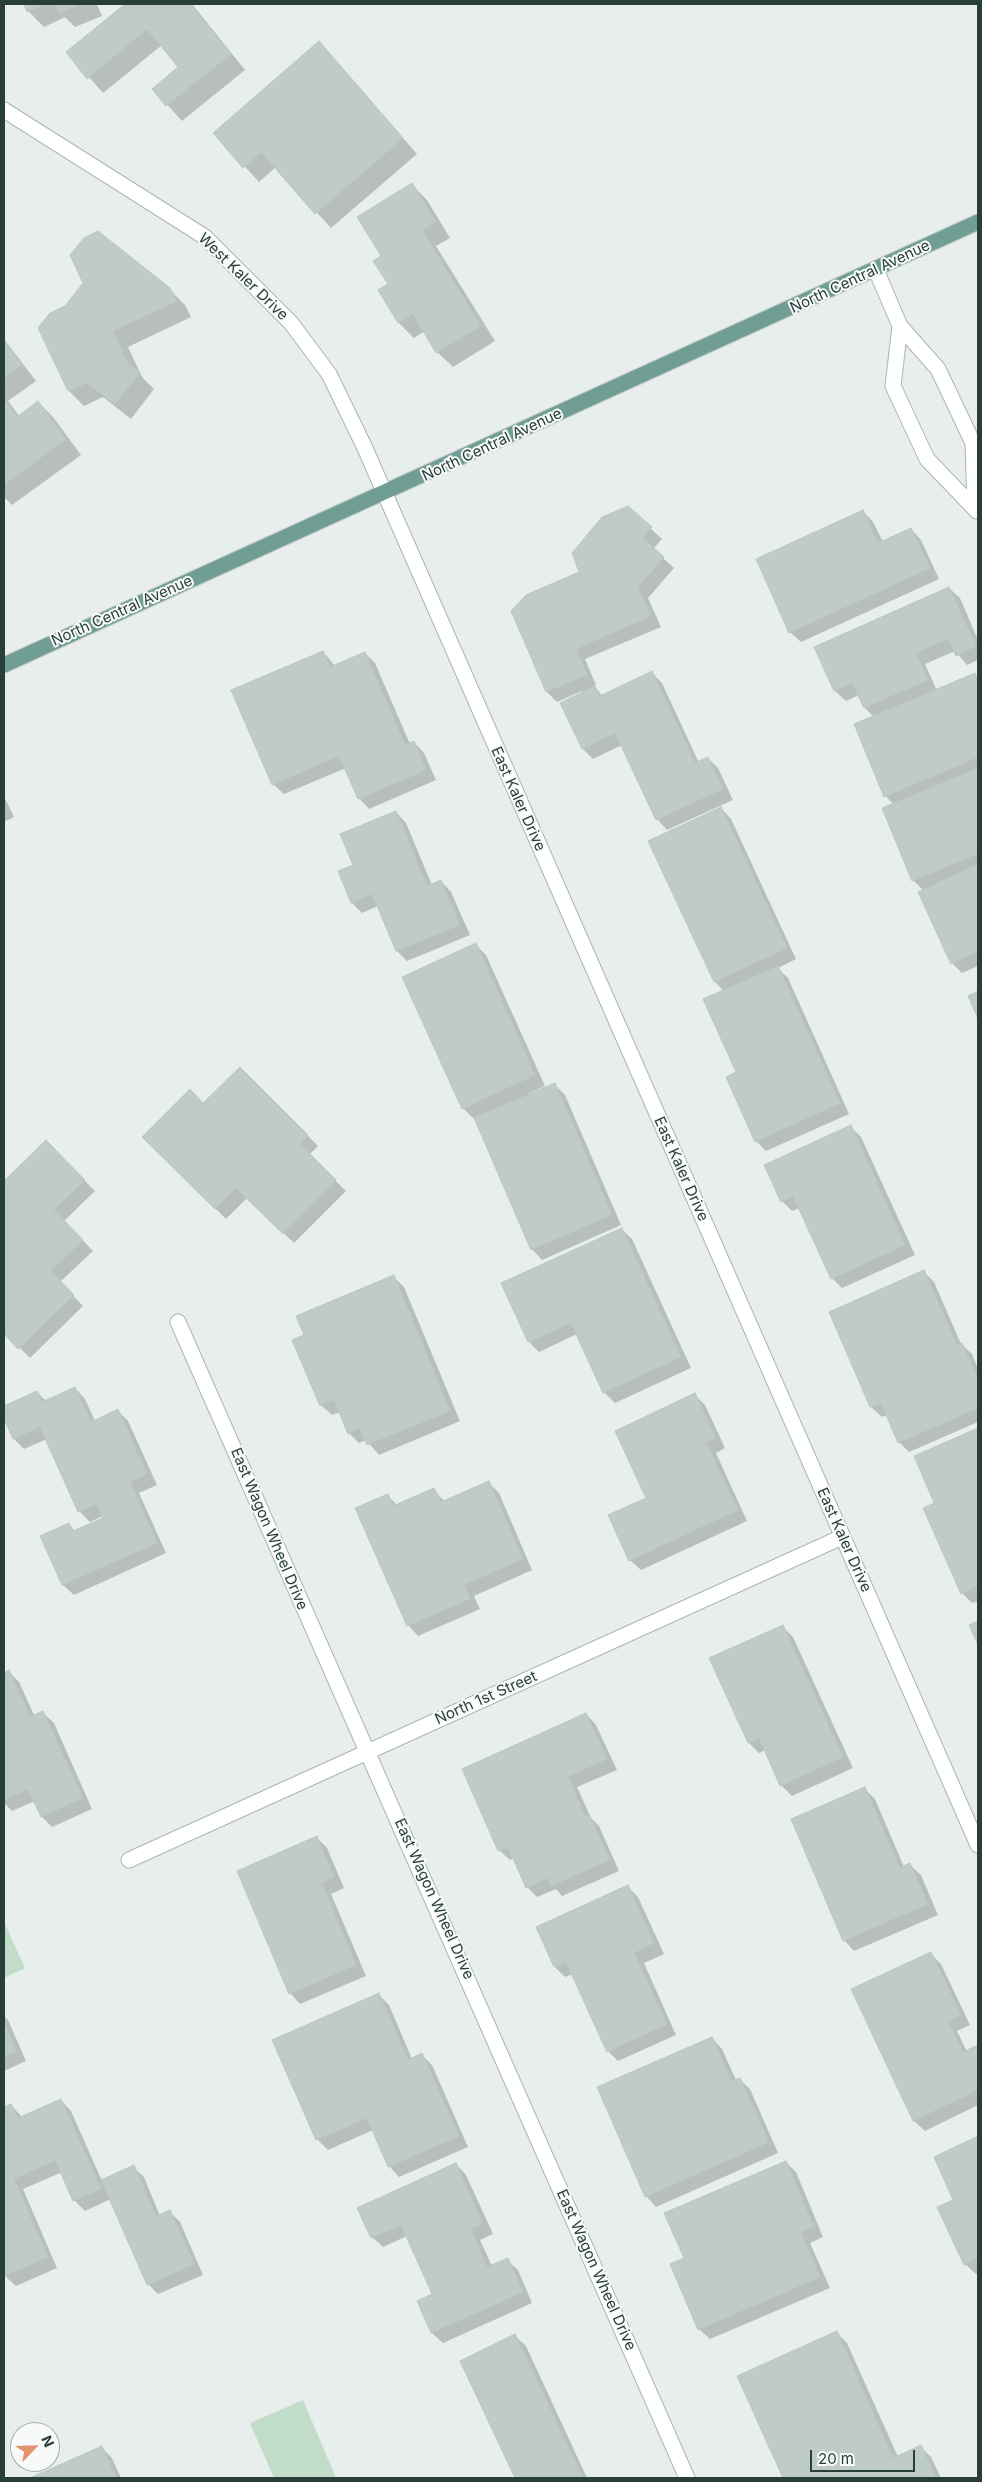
<!DOCTYPE html>
<html>
<head>
<meta charset="utf-8">
<style>
	body { margin:0 }
	#map { position:relative; width:982px; height:2482px; overflow:hidden; background:#e7eeeb; font-family:Inter,sans-serif }
	canvas { display:block }
	.frame { position:absolute; inset:0; border:5px solid #273e39; pointer-events:none }
	.north { position:absolute; left:10px; top:2422px; width:50px; height:50px; box-sizing:border-box; background:#f7faf9; border:1px solid #a4afac; border-radius:50%; rotate:66deg; font-size:14px; font-weight:700; line-height:20px; text-align:center; color:#273e39 }
	.north::after { content:''; display:block; margin:auto; width:18px; height:22px; background:#e4916e; clip-path:polygon(50% 0,100% 100%,50% 72%,0 100%) }
	.scale { position:absolute; left:810px; top:2450px; width:105px; height:22px; box-sizing:border-box; border:2px solid #273e39; border-top:0; padding-left:6px; font-size:15px; line-height:18px; white-space:nowrap; color:#273e39; -webkit-text-stroke:4px #f7faf9; paint-order:stroke }
</style>
</head>
<body>
<div id="map">
<canvas width="982" height="2482"></canvas>
<div class="frame"></div>
<div class="north">N</div>
<div class="scale">20 m</div>
</div>
<script>
const c = document.querySelector('canvas').getContext('2d');
c.lineJoin = 'round';
function fill(path, color) {
  c.fillStyle = color;
  c.fill(path, 'evenodd');
}
function toPath(rows) {
  const path = new Path2D();
  for (const r of rows) {
    path.moveTo(r[0], r[1]);
    for (let i = 2; i < r.length; i += 2) path.lineTo(r[i], r[i + 1]);
  }
  return path;
}
function strokePath(path, color, width, dash) {
  c.strokeStyle = color;
  c.lineWidth = width;
  c.lineCap = dash ? 'butt' : 'round';
  c.setLineDash(dash || []);
  c.stroke(path);
}
function label(font, color, halo, rows, align = 'center') {
  c.font = font + ' Inter,sans-serif';
  c.lineWidth = 4;
  c.setLineDash([]);
  c.textBaseline = 'middle';
  c.strokeStyle = halo;
  c.fillStyle = color;
  for (const [text, x, y, turn = 0] of rows) {
    c.save();
    c.translate(x, y);
    c.rotate((+turn || 0) * Math.PI / 180);
    c.textAlign = isNaN(turn) ? turn : align;
    if (halo) c.strokeText(text, 0, 0);
    c.fillText(text, 0, 0);
    c.restore();
  }
}
fill(toPath([
	[4,1922,25,1968,4,1978],
	[303,2400,336,2478,274,2478,250,2423]
]), '#c2dcca');
fill(toPath([
	[25,4,97,4,102,16,75,27,65,17,44,27,28,11],
	[127,4,192,4,245,70,182,121,153,89,180,67,162,45,103,93,67,52],
	[319,43,417,154,331,228,276,167,259,182,215,134],
	[412,185,427,200,450,238,436,246,495,341,453,367,437,352,425,331,414,338,399,323,380,291,390,284,383,256],
	[169,289,185,305,191,317,128,347,142,377,154,389,131,419,103,397,84,406,69,391,66,307],
	[4,339,36,381,8,401,19,416,38,402,53,417,81,455,12,505,4,497],
	[628,508,662,539,653,549,674,568,648,598,661,627,585,659,596,685,593,686,603,696,652,673,662,683,699,763,708,758,718,768,733,800,667,830,657,819,622,745,593,759,583,749,582,691,557,702,547,692,581,572],
	[863,511,873,522,883,542,911,529,921,540,939,579,801,642,790,632],
	[949,588,960,598,978,640,978,660,967,665,955,651,925,664,937,691,974,675,978,679,978,966,962,973,952,963,924,891,913,880,883,809,894,805,886,796,856,725,874,717,865,708,859,695,846,701,835,691,816,648],
	[323,652,335,666,365,653,375,663,410,744,414,742,424,753,436,780,369,809,359,798,346,768,284,794,273,784],
	[4,796,14,817,4,822],
	[721,808,731,819,796,959,778,968,788,978,849,1114,766,1151,756,1141,737,1073,724,991,715,982,650,841],
	[396,812,406,823,432,885,441,881,451,892,470,935,407,961,397,951,378,906,362,913,352,903,339,872,355,865],
	[476,945,486,955,545,1086,528,1094,529,1096,555,1085,565,1095,621,1225,542,1260,532,1249,475,1117,473,1118,463,1108],
	[240,1068,318,1146,309,1155,346,1191,294,1243,247,1198,226,1219,144,1137,204,1105],
	[851,1127,861,1137,915,1255,842,1288,832,1278,800,1208,792,1211,782,1201],
	[46,1142,95,1191,64,1221,93,1251,60,1282,83,1306,30,1358,4,1332,4,1183],
	[621,1229,632,1239,691,1368,615,1403,604,1392,577,1334,539,1352,529,1342],
	[924,1272,934,1282,961,1344,972,1354,978,1369,978,1422,909,1452,899,1442,887,1415,882,1417,871,1407,830,1312],
	[394,1277,404,1287,460,1421,379,1455,366,1440,359,1443,349,1433,340,1412,332,1415,321,1405,306,1336],
	[75,1388,85,1399,95,1421,118,1411,128,1421,157,1485,139,1493,166,1553,74,1595,63,1585,42,1537,69,1525,76,1532,104,1519,103,1516,90,1522,79,1511,47,1439,24,1449,14,1439,4,1416,4,1407,37,1392,46,1401],
	[695,1395,705,1405,725,1448,716,1453,747,1521,641,1570,630,1560,648,1498],
	[978,1429,978,1601,972,1603,962,1593,935,1504,915,1457],
	[489,1483,499,1493,532,1570,474,1596,480,1609,418,1636,408,1625,387,1495,398,1506,434,1490,445,1502],
	[782,1626,793,1637,853,1768,792,1796,781,1785,765,1750,759,1753,749,1743],
	[9,1672,19,1682,35,1717,43,1713,54,1723,92,1809,52,1827,42,1817,35,1801,12,1811,4,1803,4,1674],
	[586,1714,596,1725,617,1770,577,1787,591,1818,599,1826,619,1871,562,1896,556,1889,537,1897,527,1887,514,1858,510,1860,499,1850],
	[865,1789,875,1799,904,1867,910,1865,921,1875,938,1915,854,1951,844,1940],
	[317,1838,327,1848,344,1888,331,1894,366,1976,300,2004,290,1993],
	[627,1886,638,1897,664,1954,644,1963,676,2035,618,2061,608,2051,573,1974,565,1977,555,1967,537,1927],
	[930,1953,941,1964,970,2025,957,2031,967,2052,978,2047,978,2105,925,2131,914,2121,852,1990],
	[379,1995,389,2005,412,2059,422,2055,432,2065,468,2147,399,2177,389,2166,373,2130,328,2150,317,2139],
	[4,2016,8,2020,26,2061,4,2071],
	[712,2038,722,2049,736,2080,739,2079,750,2089,778,2153,656,2207,646,2196],
	[61,2100,71,2111,102,2181,133,2167,144,2177,160,2216,170,2212,180,2222,203,2275,158,2294,148,2284,111,2199,85,2211,74,2200,62,2172,23,2189,57,2268,16,2286,5,2276,4,2108,11,2105,22,2117],
	[978,2138,978,2273,976,2274,965,2264,955,2201,935,2157],
	[785,2162,796,2172,823,2237,810,2243,830,2288,710,2339,699,2329,685,2259],
	[456,2164,466,2175,493,2234,480,2240,492,2266,507,2260,518,2270,532,2303,443,2343,432,2333,418,2302,433,2295,407,2236,383,2247,372,2237],
	[837,2333,847,2343,898,2457,921,2447,931,2457,941,2478,784,2478,739,2377],
	[515,2336,526,2346,587,2478,516,2478,462,2361],
	[102,2448,112,2458,121,2478,33,2478]
]), '#0003');
const building = toPath([
	[24,4,47,4,27,12,24,4],
	[55,4,81,4,59,13,55,4],
	[125,4,190,4,231,54,166,106,152,89,178,67,147,29,87,79,66,52,125,4],
	[319,41,403,138,315,214,261,152,243,168,213,133,319,41],
	[412,183,436,222,422,230,481,326,436,353,413,314,398,323,378,290,388,284,373,261,381,256,357,217,412,183],
	[98,231,170,288,177,301,113,331,128,364,140,373,115,404,87,383,68,391,38,328,50,313,65,306,83,283,70,255,84,238,98,231],
	[4,340,22,365,4,378,4,340],
	[4,399,17,417,38,401,66,439,4,485,4,399],
	[628,506,652,527,643,538,664,557,638,587,651,616,576,649,587,675,546,692,511,611,526,595,579,572,572,553,602,517,628,506],
	[863,510,878,543,911,528,930,568,789,633,756,559,863,510],
	[949,587,976,646,956,656,948,639,916,653,928,680,864,708,852,683,834,691,814,647,949,587],
	[323,651,330,667,365,652,405,745,414,741,426,770,358,799,339,756,272,785,231,690,323,651],
	[652,671,695,763,708,757,723,789,656,820,615,733,582,749,560,703,595,686,600,696,652,671],
	[975,673,978,682,978,757,884,797,854,724,975,673],
	[978,768,978,854,912,881,882,808,978,768],
	[721,807,787,948,714,982,648,841,721,807],
	[396,811,427,886,441,880,460,925,396,951,372,894,351,903,338,871,353,865,340,834,396,811],
	[978,864,978,951,951,964,918,892,978,864],
	[476,943,535,1075,462,1109,402,977,476,943],
	[778,966,840,1103,755,1142,726,1077,736,1072,703,999,778,966],
	[978,991,978,1019,968,996,978,991],
	[240,1067,308,1135,300,1144,336,1180,283,1234,236,1188,215,1209,142,1137,190,1089,203,1103,240,1067],
	[555,1083,612,1215,531,1250,474,1118,555,1083],
	[851,1125,905,1245,831,1279,793,1196,781,1202,764,1165,851,1125],
	[46,1140,85,1180,54,1210,83,1240,51,1271,74,1295,18,1349,4,1334,4,1181,46,1140],
	[622,1228,681,1357,603,1393,571,1323,528,1342,501,1283,622,1228],
	[924,1270,957,1345,962,1343,978,1380,978,1408,898,1443,881,1403,870,1407,829,1312,924,1270],
	[394,1275,450,1411,367,1445,360,1428,348,1434,334,1400,320,1406,292,1340,304,1335,296,1316,394,1275],
	[75,1387,91,1422,118,1409,147,1474,130,1482,157,1543,62,1585,40,1536,69,1523,73,1531,103,1518,96,1504,78,1512,40,1427,13,1439,4,1419,4,1406,37,1391,42,1402,75,1387],
	[695,1393,716,1438,706,1442,738,1510,629,1561,608,1515,646,1498,615,1431,695,1393],
	[978,1428,978,1586,961,1594,923,1508,934,1503,914,1456,978,1428],
	[489,1481,523,1559,464,1585,470,1599,407,1626,355,1508,388,1494,393,1506,434,1488,441,1502,489,1481],
	[978,1621,978,1645,969,1625,978,1621],
	[783,1625,843,1757,780,1786,759,1738,748,1743,709,1658,783,1625],
	[9,1670,30,1717,43,1711,83,1798,41,1817,28,1789,4,1800,4,1673,9,1670],
	[586,1713,607,1759,568,1777,585,1816,589,1814,610,1860,551,1886,547,1878,526,1888,508,1847,498,1851,462,1769,586,1713],
	[865,1787,900,1868,910,1863,928,1904,843,1941,791,1819,865,1787],
	[317,1836,334,1877,322,1883,356,1965,289,1994,237,1871,317,1836],
	[628,1885,654,1943,634,1953,667,2024,607,2052,566,1962,554,1967,536,1927,628,1885],
	[931,1952,961,2015,948,2021,963,2052,978,2045,978,2090,913,2121,851,1989,931,1952],
	[379,1993,408,2060,422,2053,459,2136,388,2167,367,2118,316,2140,272,2040,379,1993],
	[4,2022,16,2051,4,2056,4,2022],
	[712,2037,732,2081,740,2078,769,2142,645,2197,597,2087,712,2037],
	[61,2099,101,2189,73,2201,55,2160,14,2179,48,2257,4,2276,4,2107,11,2104,18,2118,61,2099],
	[978,2136,978,2258,964,2265,937,2207,953,2200,934,2157,978,2136],
	[786,2161,814,2227,801,2232,820,2277,698,2330,670,2264,684,2258,664,2213,786,2161],
	[456,2163,483,2224,471,2229,487,2267,508,2258,523,2292,431,2333,417,2301,432,2294,401,2225,371,2238,357,2208,456,2163],
	[134,2165,156,2216,170,2210,194,2264,147,2285,101,2180,134,2165],
	[837,2331,893,2458,921,2445,936,2478,783,2478,737,2376,837,2331],
	[515,2334,583,2478,515,2478,460,2361,515,2334],
	[102,2446,116,2478,30,2478,102,2446]
]);
fill(building, '#bfcbc7');
strokePath(building, '#b9c7c2', 1);
const minor = toPath([
	[4,110,205,237,291,323,329,374,364,446,978,1845],
	[876,270,900,326,938,369,973,443,975,507],
	[900,326,893,386,927,459,977,511],
	[178,1322,687,2478],
	[129,1860,842,1537]
]);
const major = toPath([
	[4,665,978,222]
]);
strokePath(minor, '#aab6b2', 17);
strokePath(major, '#c3c9c8', 17);
strokePath(minor, '#fff', 15);
strokePath(major, '#709e95', 15);
label('15px', '#273e39', '#f7faf9', [
	["West Kaler Drive",243,277,44],
	["North Central Avenue",860,277,-25],
	["North Central Avenue",492,445,-25],
	["North Central Avenue",122,611,-24],
	["East Kaler Drive",518,799,66],
	["East Kaler Drive",681,1169,66],
	["East Wagon Wheel Drive",269,1529,67],
	["East Kaler Drive",844,1540,66],
	["North 1st Street",486,1698,-24],
	["East Wagon Wheel Drive",434,1899,66],
	["East Wagon Wheel Drive",596,2270,66]
]);
</script>
</body>
</html>
